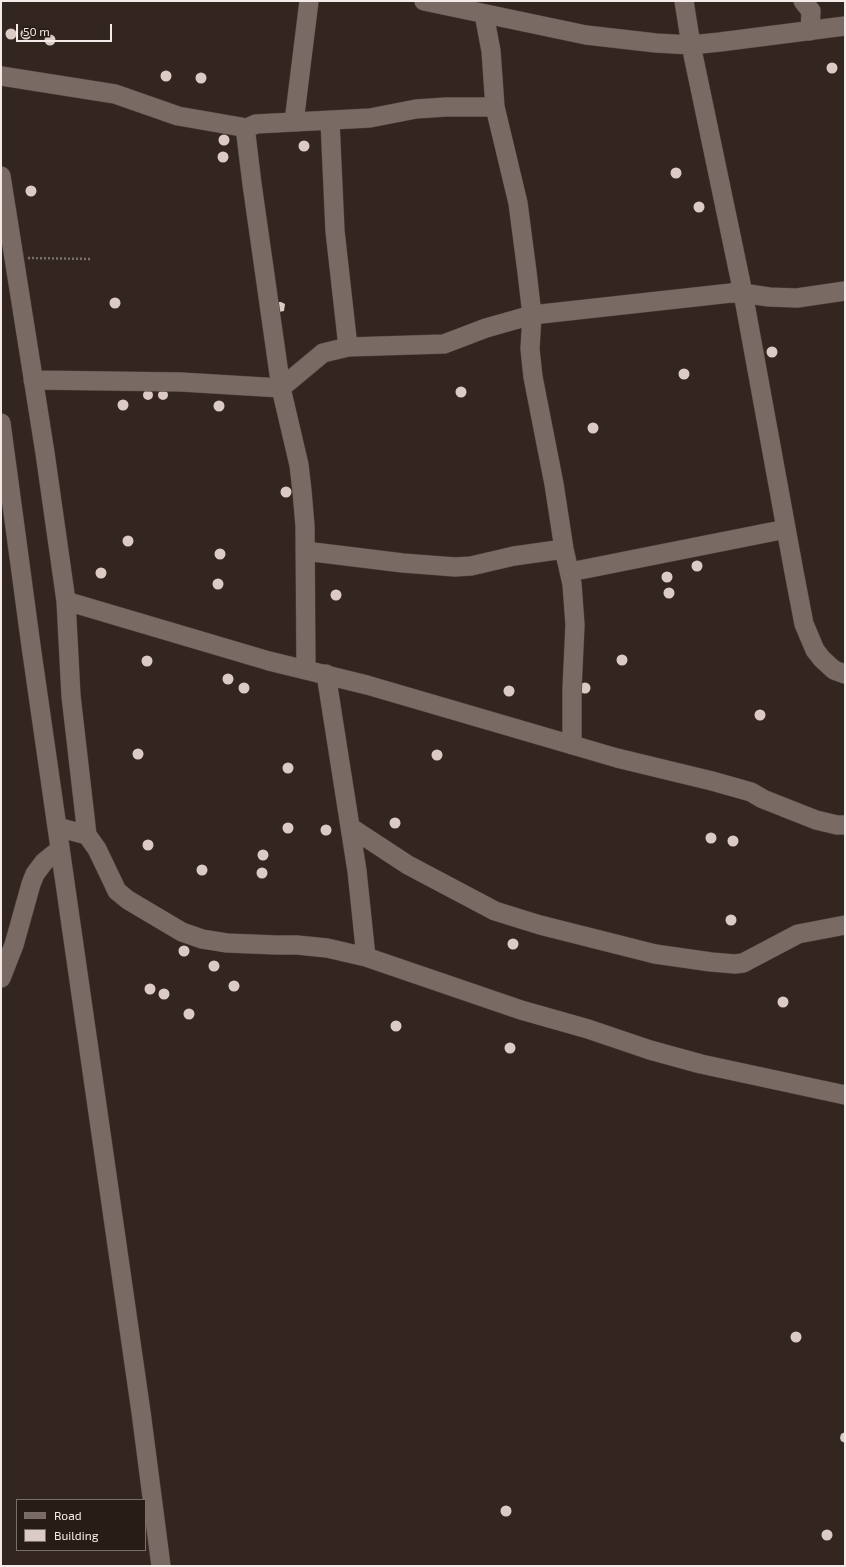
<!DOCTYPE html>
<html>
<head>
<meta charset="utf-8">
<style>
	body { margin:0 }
	#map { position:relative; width:846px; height:1567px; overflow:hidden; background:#332621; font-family:"Exo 2",sans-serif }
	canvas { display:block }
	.frame { position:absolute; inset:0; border:2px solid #f4ebe8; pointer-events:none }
	.legend { position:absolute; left:16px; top:1499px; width:130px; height:52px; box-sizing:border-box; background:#281c17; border:1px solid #7a6f6b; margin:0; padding:5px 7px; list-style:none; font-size:12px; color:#f4ebe8 }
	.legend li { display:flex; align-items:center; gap:8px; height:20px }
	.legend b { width:20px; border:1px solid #7a6f6b }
	.scale { position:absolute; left:16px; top:24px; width:96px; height:18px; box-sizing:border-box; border:2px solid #f4ebe8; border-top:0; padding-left:5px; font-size:12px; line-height:14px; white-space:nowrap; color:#f4ebe8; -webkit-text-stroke:3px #281c17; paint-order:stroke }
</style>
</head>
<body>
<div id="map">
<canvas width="846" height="1567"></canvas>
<div class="frame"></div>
<ul class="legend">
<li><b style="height:5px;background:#7a6a64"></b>Road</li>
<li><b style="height:11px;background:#dccbc4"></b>Building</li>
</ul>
<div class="scale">50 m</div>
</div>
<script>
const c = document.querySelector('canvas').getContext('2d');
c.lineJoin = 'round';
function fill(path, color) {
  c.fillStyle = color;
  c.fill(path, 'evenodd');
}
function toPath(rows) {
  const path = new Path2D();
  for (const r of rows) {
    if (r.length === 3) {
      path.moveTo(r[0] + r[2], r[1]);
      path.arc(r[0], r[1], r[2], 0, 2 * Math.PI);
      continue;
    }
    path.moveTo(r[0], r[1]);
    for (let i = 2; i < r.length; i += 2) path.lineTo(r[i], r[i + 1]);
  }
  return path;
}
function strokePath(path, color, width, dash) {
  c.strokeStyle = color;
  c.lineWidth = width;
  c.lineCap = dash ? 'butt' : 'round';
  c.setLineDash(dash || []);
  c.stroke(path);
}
fill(toPath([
	[11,34,5.5],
	[26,34,5.5],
	[50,40,5.5],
	[832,68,5.5],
	[166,76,5.5],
	[201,78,5.5],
	[224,140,5.5],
	[304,146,5.5],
	[223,157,5.5],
	[676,173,5.5],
	[31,191,5.5],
	[699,207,5.5],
	[115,303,5.5],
	[277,302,281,302,285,304,284,311,279,312],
	[772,352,5.5],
	[684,374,5.5],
	[461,392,5.5],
	[163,395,5],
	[148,395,5],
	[123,405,5.5],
	[219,406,5.5],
	[593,428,5.5],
	[286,492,5.5],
	[128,541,5.5],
	[220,554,5.5],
	[697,566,5.5],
	[101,573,5.5],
	[667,577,5.5],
	[218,584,5.5],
	[669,593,5.5],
	[336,595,5.5],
	[622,660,5.5],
	[147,661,5.5],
	[228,679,5.5],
	[244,688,5.5],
	[585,688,5.5],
	[509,691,5.5],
	[760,715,5.5],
	[138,754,5.5],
	[437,755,5.5],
	[288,768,5.5],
	[395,823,5.5],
	[288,828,5.5],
	[326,830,5.5],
	[711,838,5.5],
	[733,841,5.5],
	[148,845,5.5],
	[263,855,5.5],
	[202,870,5.5],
	[262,873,5.5],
	[731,920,5.5],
	[513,944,5.5],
	[184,951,5.5],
	[214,966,5.5],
	[234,986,5.5],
	[150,989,5.5],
	[164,994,5.5],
	[783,1002,5.5],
	[189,1014,5.5],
	[396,1026,5.5],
	[510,1048,5.5],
	[796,1337,5.5],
	[845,1432,845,1443,841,1441,840,1438,841,1434],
	[506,1511,5.5],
	[827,1535,5.5]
]), '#dccbc4');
const minor = toPath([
	[424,1,586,35,656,43,691,45,720,42,845,26],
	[684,1,691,45,743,293,794,572,804,624,815,650,822,659,834,670,845,674],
	[803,1,811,11,810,31],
	[484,14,491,51,495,107,518,203,527,272,532,315,530,349,533,377,554,484,564,549,572,584,575,625,572,689,572,745],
	[1,76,115,94,178,116,247,128],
	[330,121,335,231,348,347],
	[294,122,309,1],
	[1,176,45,453,66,601,71,696,87,835],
	[33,380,181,382,281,388,299,465,302,491,305,526,306,669],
	[281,388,323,353,348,347,444,344,486,328,532,315,731,293,749,294,769,297,797,298,845,291],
	[281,388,252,184,246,135,247,128,256,124,370,118,416,109,446,107,495,107],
	[1,423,31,646,141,1412,161,1566],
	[305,551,403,563,455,567,471,566,514,556,564,549],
	[570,572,786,529],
	[66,601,269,661,367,685,617,758,712,781,751,792,763,799,816,820,837,825,845,825],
	[326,674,357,871,366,957],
	[57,827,87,835,97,849,117,891,128,900,182,932,202,939,227,943,276,945,297,945,327,948,366,957,521,1010,588,1029,650,1050,701,1064,845,1095],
	[350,827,408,865,495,911,540,925,655,954,711,962,735,964,743,963,798,934,845,925],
	[1,978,14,945,31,884,35,874,44,862,60,849]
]);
strokePath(minor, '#4e433f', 20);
strokePath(toPath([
	[28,258,92,259]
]), '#7a6f6a', 2.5, [2, 2]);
strokePath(minor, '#7a6a64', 19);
</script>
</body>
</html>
